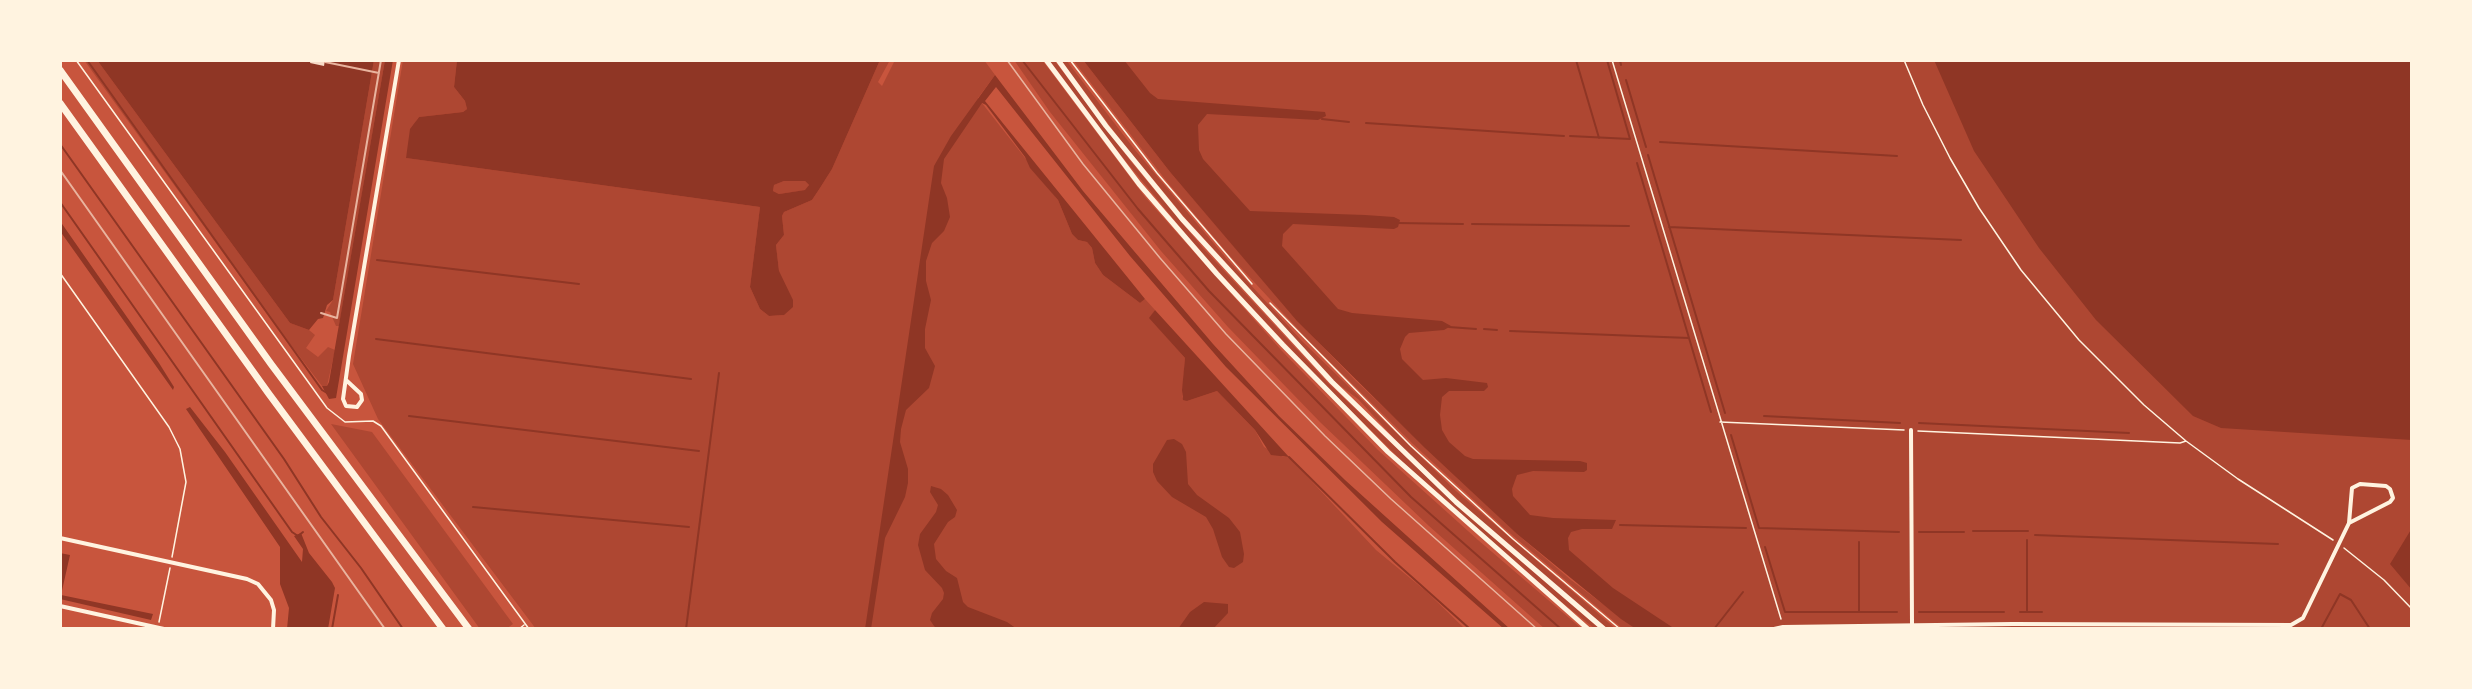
<!DOCTYPE html>
<html>
<head>
<meta charset="utf-8">
<style>
	body { margin:0 }
	#map { position:relative; width:2472px; height:689px; overflow:hidden; background:#c8553d; font-family:Barlow,sans-serif }
	canvas { display:block }
	.frame { position:absolute; inset:0; border:62px solid #fff3e0; pointer-events:none }
</style>
</head>
<body>
<div id="map">
<canvas width="2472" height="689"></canvas>
<div class="frame"></div>
</div>
<script>
const c = document.querySelector('canvas').getContext('2d');
c.lineJoin = 'round';
function fill(path, color) {
  c.fillStyle = color;
  c.fill(path, 'evenodd');
}
function toPath(rows) {
  const path = new Path2D();
  for (const r of rows) {
    path.moveTo(r[0], r[1]);
    for (let i = 2; i < r.length; i += 2) path.lineTo(r[i], r[i + 1]);
  }
  return path;
}
function strokePath(path, color, width, dash) {
  c.strokeStyle = color;
  c.lineWidth = width;
  c.lineCap = dash ? 'butt' : 'round';
  c.setLineDash(dash || []);
  c.stroke(path);
}
fill(toPath([
	[84,60,97,60,290,323,309,330,315,335,306,348,318,357,328,347,335,350,327,386,322,386,262,307],
	[374,60,385,60,339,326,336,326,330,312,326,311,333,300],
	[403,60,457,60,454,87,465,101,467,109,463,112,419,117,416,121,406,158,760,207,750,287,760,309,769,316,784,315,776,245,784,235,782,216,784,212,812,200,820,188,832,169,880,60,890,60,878,82,882,86,895,60,984,60,995,75,978,98,1058,200,1072,234,1078,240,1087,242,1092,248,1095,263,1103,275,1140,303,1145,299,1155,310,1150,318,1185,358,1182,397,1187,401,1217,391,1255,430,1264,447,1283,457,1289,457,1376,550,1427,592,1465,629,536,629,378,419,353,364],
	[1014,60,1042,60,1145,197,1282,351,1378,450,1478,540,1582,629,1545,629,1429,526,1321,423,1228,327,1161,251,1050,112],
	[1049,60,1054,60,1132,163,1203,248,1328,383,1467,515,1600,629,1595,629,1549,592,1407,466,1326,386,1236,291,1185,233,1119,153],
	[1061,60,1066,60,1135,150,1226,258,1302,341,1456,491,1616,629,1608,629,1510,548,1404,449,1358,399,1335,382,1186,219,1122,142],
	[1073,60,1083,60,1170,172,1298,321,1354,379,1517,534,1571,580,1636,629,1623,629,1505,529,1413,444,1308,340,1229,255,1168,183],
	[1097,60,2412,60,2412,629,1642,629,1504,510],
	[784,181,805,181,809,185,806,190,779,194,773,191,774,185],
	[331,424,372,432,513,624,506,629,480,629]
]), '#ae4732');
fill(toPath([
	[97,60,374,60,333,300,327,305,323,318,318,319,309,330,290,323],
	[385,60,393,60,336,398,329,399,322,386,327,386,329,382],
	[457,60,880,60,832,169,820,188,812,200,784,212,782,216,784,235,776,245,779,271,793,300,793,307,784,315,769,316,760,309,750,287,760,207,406,158,410,129,419,117,463,112,467,109,465,101,454,87],
	[784,181,805,181,809,185,805,190,779,194,773,191,774,185],
	[1083,60,1124,60,1150,93,1158,99,1325,112,1326,116,1318,120,1207,114,1198,125,1199,150,1203,159,1250,211,1365,215,1394,217,1400,220,1398,227,1394,229,1293,224,1283,234,1282,246,1338,309,1352,313,1442,321,1451,326,1444,330,1409,333,1405,337,1400,349,1402,359,1423,380,1446,378,1487,383,1488,387,1484,391,1449,391,1442,397,1440,415,1442,430,1449,442,1465,456,1473,459,1580,461,1587,463,1587,470,1584,472,1533,471,1517,475,1512,489,1513,496,1530,515,1553,518,1616,520,1612,529,1582,529,1571,532,1568,538,1569,550,1613,588,1675,629,1636,629,1621,619,1517,534,1425,448,1297,321,1170,172],
	[1934,60,2412,60,2412,440,2221,428,2193,416,2096,320,2039,248,1974,151],
	[995,75,1083,191,1213,344,1279,416,1345,480,1510,629,1504,629,1382,522,1226,367,1130,256,996,87,985,101,1145,299,1140,303,1103,275,1095,263,1092,248,1087,242,1078,240,1072,234,1058,200,1030,168,1025,157,986,105,982,103,944,159,941,183,947,198,950,217,944,231,932,243,926,261,926,281,931,300,925,329,925,348,935,366,929,388,906,410,901,429,900,442,908,469,908,483,905,497,885,538,871,629,865,629,934,166,951,136],
	[60,221,159,363,174,387,173,390,60,231],
	[1155,310,1289,457,1271,455,1255,430,1217,391,1187,401,1183,400,1182,390,1185,358,1149,318],
	[190,407,225,452,302,562,303,549,294,536,301,533,309,553,332,582,335,588,328,629,287,629,289,608,280,584,280,547,186,409],
	[1174,439,1182,444,1186,452,1188,484,1197,495,1229,518,1240,532,1244,554,1243,562,1234,568,1229,567,1222,557,1213,529,1206,517,1172,497,1157,481,1153,472,1153,464,1167,440],
	[931,486,941,489,948,495,957,510,955,517,948,522,934,544,936,559,946,571,957,578,963,602,968,607,1007,622,1017,629,937,629,934,626,930,620,932,613,943,599,944,593,942,588,925,570,918,545,920,534,936,512,938,505,930,492],
	[2412,528,2412,590,2390,564],
	[60,553,70,555,61,595,153,614,151,620,60,599],
	[1204,602,1228,604,1228,613,1213,629,1178,629,1190,612]
]), '#8f3625');
strokePath(toPath([
	[87,60,322,390,327,393],
	[1022,60,1138,209,1209,291,1411,497,1561,629],
	[1576,60,1599,138],
	[1620,60,1621,65],
	[1626,80,1646,147],
	[1322,119,1349,122],
	[1366,123,1564,136],
	[1570,136,1630,139,1607,60],
	[1660,142,1897,156],
	[60,144,284,459,321,517,361,568,403,629],
	[1648,155,1725,413],
	[1637,163,1711,412],
	[60,202,292,532,298,536,303,532],
	[1397,223,1463,224],
	[1472,224,1629,226],
	[1669,227,1961,240],
	[377,260,579,284],
	[1449,327,1476,329],
	[1484,329,1497,330],
	[1510,331,1689,338],
	[376,339,691,379],
	[409,416,699,451],
	[1764,416,1900,423],
	[1919,423,2129,433],
	[1731,435,1759,528,1899,532],
	[1289,457,1395,562,1470,629],
	[473,507,689,527],
	[1620,525,1746,528],
	[1973,531,2028,531],
	[1919,532,1964,532],
	[2035,535,2278,544],
	[1765,547,1785,612,1897,612],
	[1859,612,1859,542],
	[1919,612,2004,612],
	[2020,612,2042,612],
	[2027,612,2027,540],
	[332,629,338,595],
	[686,629,719,373],
	[1714,629,1743,592],
	[2321,629,2340,594,2351,600,2370,629]
]), '#8f3625', 2);
fill(toPath([
	[311,60,325,60,324,66,310,63]
]), '#f7dbc8');
strokePath(toPath([
	[76,60,327,408,345,422,373,421,381,426,529,629],
	[1070,60,1157,173,1252,284],
	[1612,60,1781,619],
	[1904,60,1923,105,1950,158,1979,208,2021,270,2079,340,2144,405,2186,441,2238,479,2333,540],
	[60,273,169,427,180,449,186,482,172,557],
	[1270,303,1411,446,1513,539,1620,629],
	[1720,422,1904,430],
	[1918,431,2180,443,2186,441],
	[2344,548,2384,580,2412,609],
	[159,622,170,568],
	[519,629,524,625]
]), '#fff3e0', 1.5);
strokePath(toPath([
	[346,380,361,394,362,400,357,407,346,406,343,399,349,356,399,60],
	[1911,430,1912,625],
	[60,538,247,579,258,584,271,600,274,610,273,629],
	[60,606,164,629],
	[1774,629,1783,627,2013,624,2291,625,2303,618,2349,523,2352,488,2360,484,2386,486,2390,489,2393,498,2390,502,2349,523]
]), '#fff3e0', 4);
strokePath(toPath([
	[1046,60,1139,184,1217,274,1283,345,1388,452,1588,629],
	[1058,60,1106,126,1182,219,1332,382,1456,502,1604,629]
]), '#fff3e0', 5);
strokePath(toPath([
	[60,70,271,364,469,629],
	[60,103,269,394,443,629]
]), '#fff3e0', 7);
strokePath(toPath([
	[1007,60,1083,164,1160,258,1226,334,1325,436,1391,499,1537,629]
]), '#e9b49f', 1.5);
strokePath(toPath([
	[325,62,379,73],
	[60,170,385,629],
	[321,313,337,318,381,60]
]), '#e9b49f', 2);
</script>
</body>
</html>
